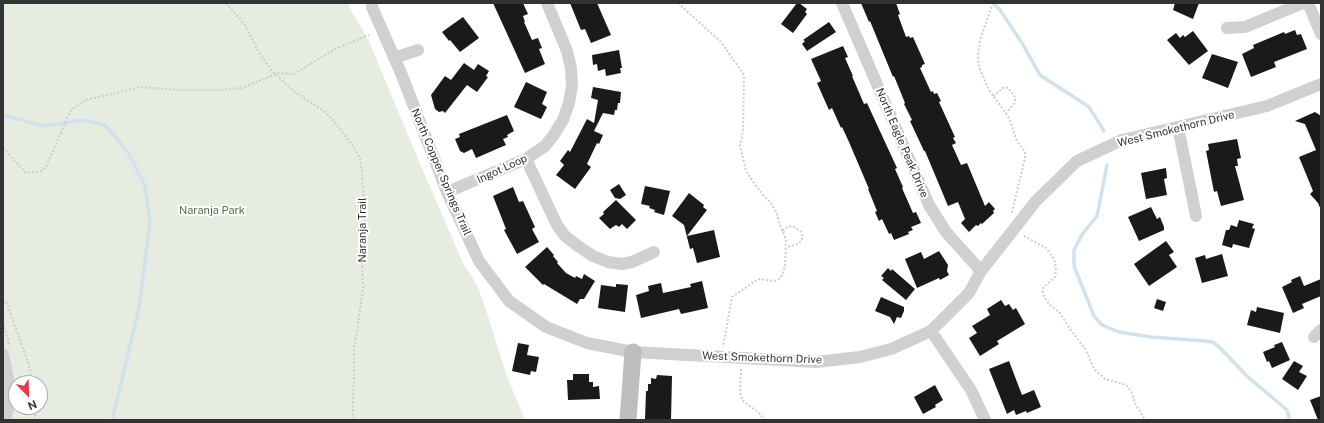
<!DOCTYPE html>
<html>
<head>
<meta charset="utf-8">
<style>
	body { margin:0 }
	#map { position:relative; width:1324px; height:423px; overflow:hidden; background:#fff; font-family:"Public Sans",sans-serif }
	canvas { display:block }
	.frame { position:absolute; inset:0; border:4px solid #333; pointer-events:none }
	.north { position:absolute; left:8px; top:375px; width:40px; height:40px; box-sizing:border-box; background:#fff; border:1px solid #adadad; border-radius:50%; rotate:157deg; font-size:11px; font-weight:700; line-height:16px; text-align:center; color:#333 }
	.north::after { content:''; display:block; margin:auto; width:14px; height:18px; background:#e63946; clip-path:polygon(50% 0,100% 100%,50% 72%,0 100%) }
</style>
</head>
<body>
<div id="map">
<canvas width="1324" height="423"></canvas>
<div class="frame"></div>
<div class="north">N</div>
</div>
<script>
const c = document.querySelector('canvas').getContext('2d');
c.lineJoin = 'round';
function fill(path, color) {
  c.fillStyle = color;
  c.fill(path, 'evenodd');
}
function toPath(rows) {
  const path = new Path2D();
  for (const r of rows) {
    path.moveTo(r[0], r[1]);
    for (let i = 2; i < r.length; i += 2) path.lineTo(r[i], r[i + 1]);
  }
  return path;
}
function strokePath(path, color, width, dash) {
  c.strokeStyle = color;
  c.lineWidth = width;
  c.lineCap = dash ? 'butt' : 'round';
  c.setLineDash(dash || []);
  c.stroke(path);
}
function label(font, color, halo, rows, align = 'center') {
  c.font = font + ' "Public Sans",sans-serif';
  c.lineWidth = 4;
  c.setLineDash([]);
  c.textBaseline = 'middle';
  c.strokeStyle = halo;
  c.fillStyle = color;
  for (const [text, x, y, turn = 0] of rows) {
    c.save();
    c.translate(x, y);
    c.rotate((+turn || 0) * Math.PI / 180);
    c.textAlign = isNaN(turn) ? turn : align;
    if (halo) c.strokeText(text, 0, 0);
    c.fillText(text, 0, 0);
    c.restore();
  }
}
fill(toPath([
	[3,3,349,3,349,7,368,39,421,166,462,261,478,287,488,316,506,374,525,420,3,420],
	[16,383,40,383,40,407,16,407]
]), '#e6ecdf');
strokePath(toPath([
	[993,3,1000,10,1022,43,1040,75,1089,107,1104,131],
	[3,115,44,126,83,120,105,125,128,152,145,186,150,222,139,308,113,416,114,420],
	[1107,165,1097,216,1083,233,1074,250,1074,266,1094,316,1102,325,1119,332,1151,337,1205,341,1213,342,1220,348,1248,377,1287,410,1289,417,1287,420]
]), '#cfe2ee', 3.5);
fill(toPath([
	[493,3,523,3,528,14,523,16,525,22,524,22,532,40,538,38,542,48,539,49,545,64,525,73],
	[570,3,597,3,611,35,591,43,585,29,581,30],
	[797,3,799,3,807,9,805,12,807,14,793,33,781,24],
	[861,3,896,3,900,14,898,15,906,37,909,36,910,38,913,37,925,64,922,65,922,67,920,68,931,92,933,91,934,94,937,93,941,101,939,102,955,137,953,138,956,143,952,145,961,165,967,163,985,206,989,202,995,209,993,211,994,213,982,224,981,223,978,226,976,225,969,232,961,223,965,219,958,202,948,206,925,151,924,151,910,121,912,120,904,104,905,103,894,76,893,77,870,21,869,22],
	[1175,3,1199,3,1193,19,1173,10],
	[463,17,479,38,460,52,450,40,449,41,442,32],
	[829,22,836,32,807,51,802,44,805,41,803,40],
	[1295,30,1297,35,1301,34,1307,49,1274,62,1276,67,1251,77,1242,54,1254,48,1253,45,1284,32,1285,34],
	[1193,31,1208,51,1189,65,1167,40,1176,33,1180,38,1183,35,1185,37],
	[843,46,848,57,845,58,853,76,852,76,864,104,867,103,897,168,895,169,903,187,902,188,913,213,916,212,921,223,911,227,913,230,908,232,909,234,894,240,891,233,889,234,882,219,879,221,875,212,877,211,868,189,869,189,849,142,842,127,841,128,832,108,829,110,817,83,821,81,811,59],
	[619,50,622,68,620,68,621,73,606,76,605,69,598,71,597,64,593,65,592,55],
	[1212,54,1238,62,1228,88,1202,78],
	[464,63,474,70,478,64,489,71,486,76,488,77,477,92,467,85,445,113,443,111,439,112,435,109,431,95,445,76,451,80],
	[526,82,547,92,542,104,547,107,541,119,514,107],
	[593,87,621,92,620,103,618,103,617,110,615,110,614,115,603,113,594,131,603,135,599,144,597,143,587,164,591,167,575,189,556,175,564,165,560,161,568,150,570,152,587,119,594,123,598,100,591,98],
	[1315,112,1321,116,1321,210,1318,203,1310,194,1313,191,1299,157,1316,150,1305,124,1295,121],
	[507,115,514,131,507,135,508,137,503,139,506,145,476,158,472,149,464,153,460,151,455,139,460,137,459,134],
	[1237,139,1241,158,1237,159,1238,166,1235,166,1244,200,1221,206,1217,191,1214,192,1206,151,1209,150,1208,144],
	[1166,168,1167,178,1164,179,1167,195,1146,199,1141,173],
	[619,184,626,195,620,199,615,198,610,190],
	[645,186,670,191,664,215,654,212,655,210,649,208,650,206,641,204],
	[513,187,519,202,523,201,535,227,532,229,539,242,517,254,504,230,506,229,493,196],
	[689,193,704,205,703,207,707,210,687,236,714,230,720,257,697,263,693,248,690,249,684,225,672,216],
	[616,200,636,220,627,229,622,224,619,227,616,225,610,229,599,218,604,214,603,212],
	[1151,207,1157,219,1160,217,1164,227,1164,230,1139,241,1128,217],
	[1239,220,1254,224,1252,228,1255,229,1249,248,1233,244,1232,248,1222,245,1226,230,1229,230,1231,225,1237,227],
	[1166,241,1174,252,1169,255,1177,267,1149,286,1134,264],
	[547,247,554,255,553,256,558,262,557,263,566,273,575,278,576,276,582,279,584,274,595,281,584,299,580,299,577,304,544,284,543,285,525,267],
	[939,251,948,265,947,271,949,275,940,280,939,278,917,288,905,259,921,252,924,259],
	[1222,254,1228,276,1202,283,1195,258,1205,255,1206,259],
	[888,268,891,271,892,269,915,289,906,300,882,280,884,278,881,276],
	[1300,276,1304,286,1321,279,1321,296,1302,304,1304,308,1293,313,1282,287,1292,282,1291,280],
	[702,281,708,308,681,314,679,309,641,318,636,295,649,291,648,286,661,283,663,293,691,287,690,284],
	[616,284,628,285,625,312,598,308,601,285,616,287],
	[881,297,904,307,904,311,901,318,897,317,894,324,890,317,875,311],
	[1157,299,1166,302,1163,311,1154,308],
	[1001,300,1005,306,1009,304,1013,310,1016,308,1025,324,997,341,999,344,980,356,969,338,977,333,972,326,990,315,987,309],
	[1257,307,1284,313,1280,333,1247,325,1251,310,1256,312],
	[1282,342,1290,360,1272,368,1269,361,1267,362,1263,352,1275,347,1274,345],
	[518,343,529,345,527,355,539,357,536,372,531,371,530,375,512,371],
	[1009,361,1022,395,1034,390,1041,407,1027,413,1026,411,1016,415,1014,410,1007,414,989,369],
	[1294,361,1303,366,1299,372,1307,376,1298,390,1282,379],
	[573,374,589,374,589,382,593,382,593,387,599,386,600,399,568,400,567,380,573,380],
	[657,375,672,376,671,420,645,420,646,391,648,391,648,384,651,384,651,378,656,379],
	[935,385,943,400,935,405,936,407,923,414,914,397],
	[1321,396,1321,420,1318,420,1310,400]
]), '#1a1a1a');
strokePath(toPath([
	[226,3,244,24,259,52,271,70,295,92,325,112,333,120,353,146,360,159,362,173,365,222,362,261,363,289,354,350,354,375,353,400,353,417,355,420],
	[678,3,721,42,744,75,743,131,740,146,746,171,756,186,765,197,771,203,777,214,779,222,786,240,785,265,783,274,779,279,774,281,760,279,757,280,732,297,723,347],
	[993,3,980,40,978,55,979,67,989,90,1005,112,1010,120,1016,139,1025,152,1025,158,1012,212,1013,213],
	[993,96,1004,87,1008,88,1012,93,1015,97,1015,103,1006,113],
	[3,148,26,173,41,171,46,167,71,110,86,100,141,87,177,90,216,90,242,88,278,73,294,74,335,49,369,35],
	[783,231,787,227,793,226,801,232,803,236,801,241,796,245,786,247],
	[1024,236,1046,248,1054,259,1056,270,1055,277,1043,288,1043,294,1049,304,1060,313,1070,329,1086,350,1094,369,1105,379,1123,384,1127,386,1131,391,1135,403,1145,420],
	[3,302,6,301,28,362,33,383],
	[3,323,10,347],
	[741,369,740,393,743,401,758,412,765,420],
	[35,420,36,407]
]), '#cdcdcd', 2, [2, 2]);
strokePath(toPath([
	[372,3,372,7,401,73,447,192,479,261,509,301,546,327,587,343,633,352,816,362,860,357,891,349,931,331,969,293,981,271,1036,201,1077,161,1122,140,1267,106,1321,84],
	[842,3,929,205,946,232,981,271],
	[1308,3,1321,34],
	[1227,28,1245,27,1303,3],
	[394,58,418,50],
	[1178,127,1196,216],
	[526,159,557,225,565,236,578,246,593,256,608,262,622,264,632,262,654,252],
	[447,192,526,159,545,146,553,136,563,120,569,103,572,86,571,68,567,51,547,3],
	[931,331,971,390,985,420],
	[1314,337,1321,330],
	[3,355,9,383,8,409,5,420]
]), '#d0d0d0', 12);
strokePath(toPath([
	[628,420,633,352]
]), '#bdbdbd', 17);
label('11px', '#333', '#fff', [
	["West Smokethorn Drive",1176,129,-14],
	["North Eagle Peak Drive",902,143,67],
	["Ingot Loop",502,169,-25],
	["North Copper Springs Trail",441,172,67],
	["Naranja Trail",363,230,-90],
	["West Smokethorn Drive",762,358,2]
]);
label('11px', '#56703f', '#fff', [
	["Naranja Park",212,211]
]);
</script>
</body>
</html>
